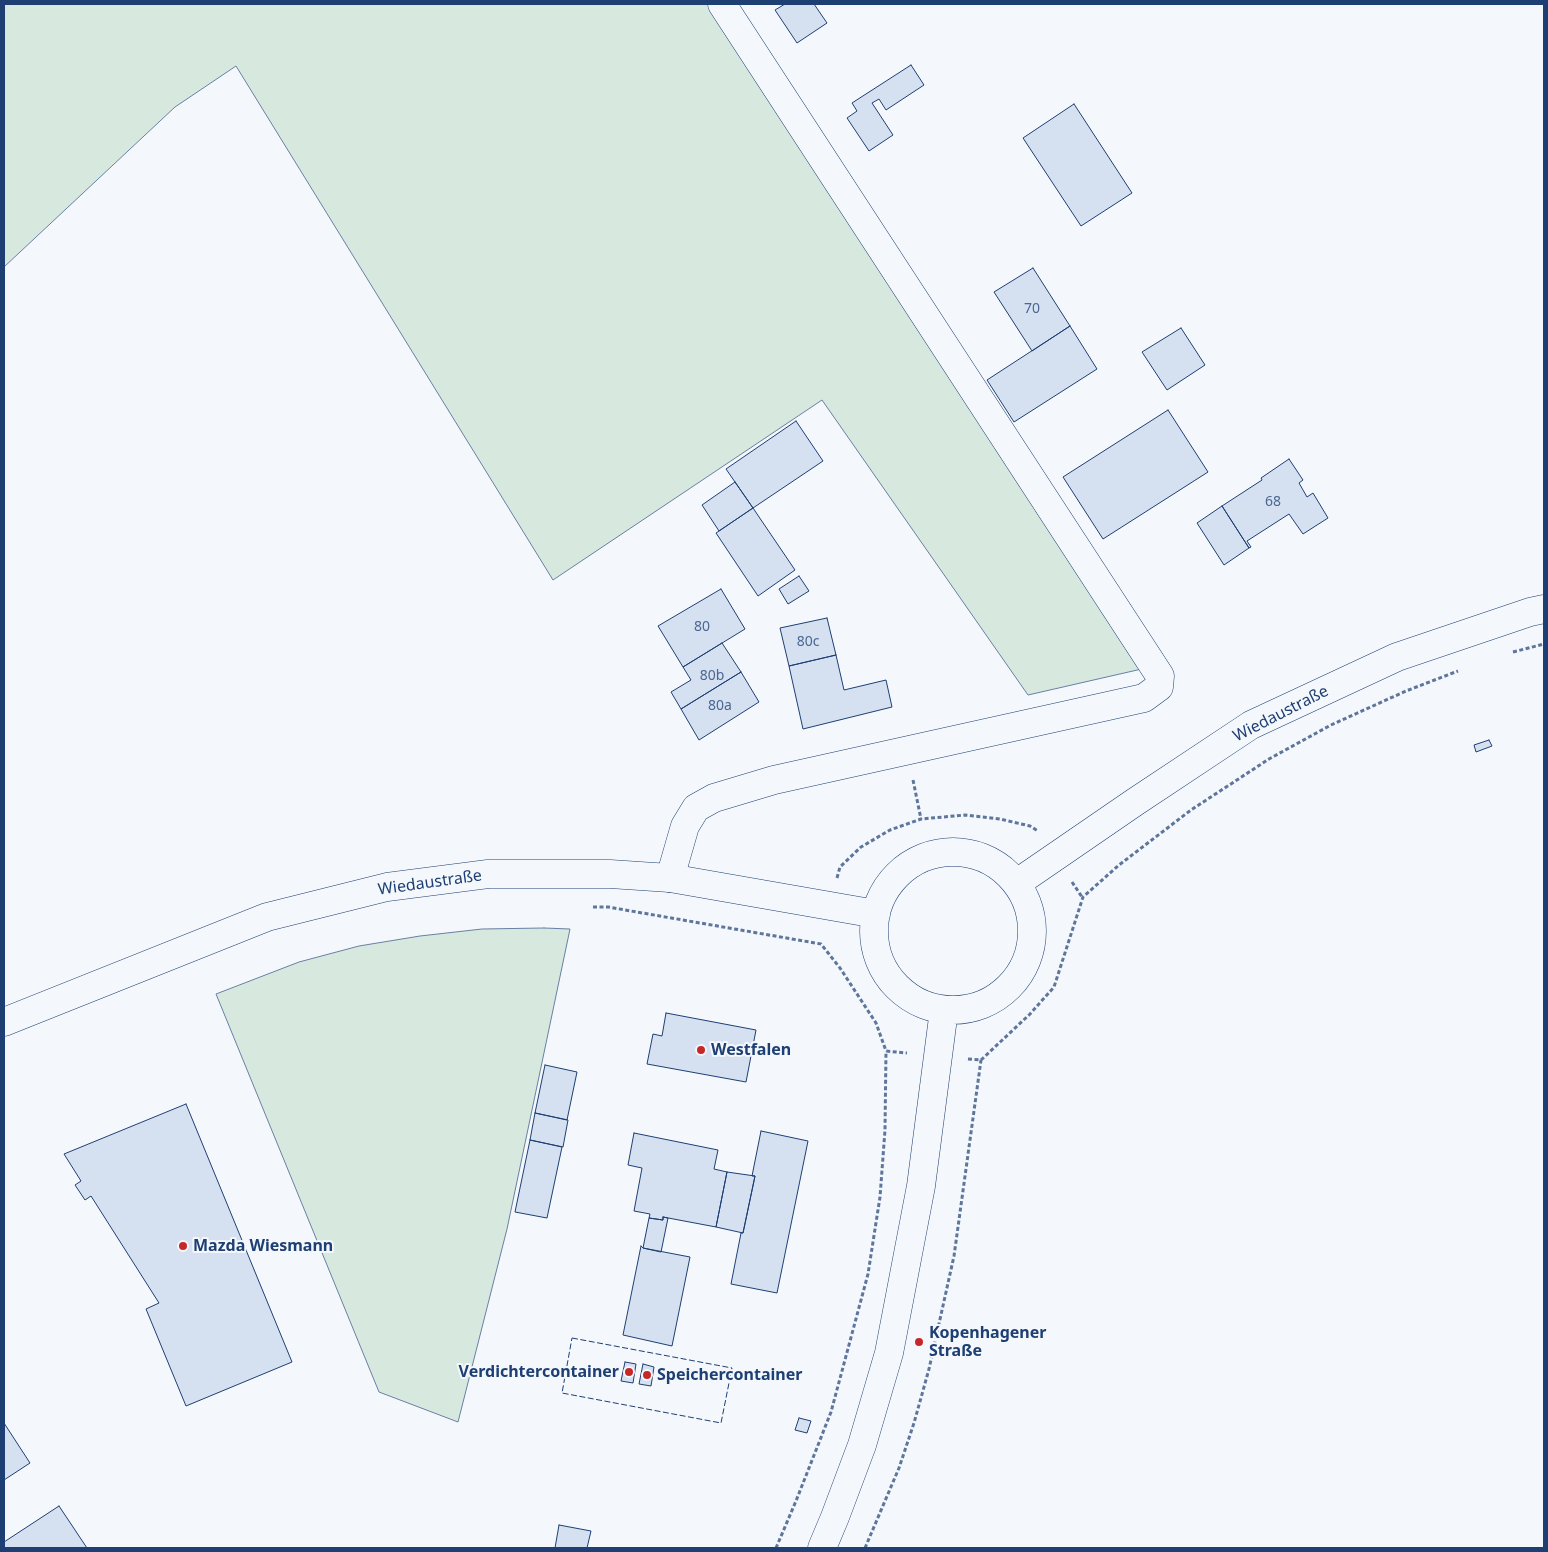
<!DOCTYPE html>
<html>
<head>
<meta charset="utf-8">
<style>
	body { margin:0 }
	#map { position:relative; width:1548px; height:1552px; overflow:hidden; background:#f4f7fb; font-family:"Noto Sans",sans-serif }
	canvas { display:block }
	.frame { position:absolute; inset:0; border:5px solid #1d3f73; pointer-events:none }
</style>
</head>
<body>
<div id="map">
<canvas width="1548" height="1552"></canvas>
<div class="frame"></div>
</div>
<script>
const c = document.querySelector('canvas').getContext('2d');
c.lineJoin = 'round';
function fill(path, color) {
  c.fillStyle = color;
  c.fill(path, 'evenodd');
}
function toPath(rows) {
  const path = new Path2D();
  for (const r of rows) {
    if (r.length === 3) {
      path.moveTo(r[0] + r[2], r[1]);
      path.arc(r[0], r[1], r[2], 0, 2 * Math.PI);
      continue;
    }
    path.moveTo(r[0], r[1]);
    for (let i = 2; i < r.length; i += 2) path.lineTo(r[i], r[i + 1]);
  }
  return path;
}
function strokePath(path, color, width, dash) {
  c.strokeStyle = color;
  c.lineWidth = width;
  c.lineCap = dash ? 'butt' : 'round';
  c.setLineDash(dash || []);
  c.stroke(path);
}
function label(font, color, halo, rows, align = 'center') {
  c.font = font + ' "Noto Sans",sans-serif';
  c.lineWidth = 4;
  c.setLineDash([]);
  c.textBaseline = 'middle';
  c.strokeStyle = halo;
  c.fillStyle = color;
  for (const [text, x, y, turn = 0] of rows) {
    c.save();
    c.translate(x, y);
    c.rotate((+turn || 0) * Math.PI / 180);
    c.textAlign = isNaN(turn) ? turn : align;
    if (halo) c.strokeText(text, 0, 0);
    c.fillText(text, 0, 0);
    c.restore();
  }
}
const green = toPath([
	[4,4,712,4,1146,668,1028,695,822,400,553,580,236,66,175,107,4,267,4,4],
	[544,928,570,929,507,1229,458,1422,379,1392,216,994,299,962,359,946,420,936,482,929,544,928]
]);
fill(green, '#d7e8df');
strokePath(green, '#687fa3', 1);
const building = toPath([
	[785,4,814,4,827,23,797,43,775,10,785,4],
	[911,65,924,85,886,110,879,99,872,103,893,135,869,151,847,118,857,111,852,103,911,65],
	[1074,104,1132,193,1081,226,1023,138,1074,104],
	[1033,268,1070,326,1032,351,994,292,1033,268],
	[1070,326,1097,369,1014,422,987,380,1070,326],
	[1181,328,1205,365,1167,390,1142,352,1181,328],
	[1168,410,1208,472,1103,539,1063,477,1168,410],
	[796,421,823,461,753,508,726,469,796,421],
	[1289,459,1303,480,1299,483,1307,497,1313,493,1328,518,1303,534,1289,514,1247,541,1251,547,1249,548,1222,506,1262,480,1261,478,1289,459],
	[735,482,753,508,719,531,702,505,735,482],
	[1222,506,1249,548,1224,565,1197,523,1222,506],
	[753,508,795,570,758,596,716,533,753,508],
	[799,576,809,591,788,604,779,589,799,576],
	[721,589,745,629,683,667,658,626,721,589],
	[827,618,836,655,789,666,780,628,827,618],
	[722,643,741,672,681,709,671,692,691,680,683,667,722,643],
	[836,655,844,690,886,680,892,707,803,729,789,666,836,655],
	[741,672,759,702,699,740,681,709,741,672],
	[1489,740,1492,746,1476,752,1474,745,1489,740],
	[666,1013,756,1030,746,1082,647,1064,653,1034,662,1036,666,1013],
	[545,1065,577,1072,567,1120,535,1113,545,1065],
	[186,1104,292,1362,186,1406,146,1309,159,1303,91,1196,85,1200,75,1185,81,1181,64,1154,186,1104],
	[535,1113,568,1120,563,1147,530,1140,535,1113],
	[761,1131,808,1141,777,1293,731,1284,741,1233,743,1233,755,1176,752,1176,761,1131],
	[634,1133,718,1150,714,1169,727,1172,716,1227,663,1217,663,1220,649,1218,650,1214,634,1211,642,1168,628,1165,634,1133],
	[530,1140,562,1147,547,1218,515,1212,530,1140],
	[727,1172,755,1176,743,1233,716,1227,727,1172],
	[663,1217,668,1218,661,1252,643,1248,649,1218,663,1220,663,1217],
	[641,1246,643,1248,690,1257,672,1346,623,1335,641,1246],
	[625,1362,636,1364,633,1383,621,1381,625,1362],
	[643,1364,654,1367,651,1386,639,1384,643,1364],
	[799,1418,811,1421,807,1433,795,1430,799,1418],
	[4,1423,30,1463,4,1480,4,1423],
	[59,1506,87,1548,4,1548,4,1542,59,1506],
	[559,1525,591,1531,587,1548,555,1548,559,1525]
]);
fill(building, '#d5e0f0');
strokePath(building, '#1d3f73', 1);
const minor = toPath([
	[670,878,685,826,696,808,714,798,774,780,1144,698,1159,687,1160,676,722,4]
]);
const major = toPath([
	[953,931,79],
	[1017,883,1135,802,1251,725,1397,657,1530,612,1544,609],
	[4,1022,267,917,387,887,488,874,610,874,670,878,876,914],
	[822,1548,835,1517,862,1445,889,1353,921,1186,944,1010]
]);
strokePath(minor, '#1d3f73', 29);
strokePath(major, '#1d3f73', 29);
strokePath(toPath([
	[1513,652,1544,644],
	[913,780,921,819],
	[837,878,840,867,861,847,890,830,921,819,965,815,1000,819,1030,826,1038,831],
	[1072,882,1082,897],
	[593,907,608,907,821,944,840,968,876,1023,886,1051,907,1053],
	[968,1059,981,1060,1030,1014,1054,987,1083,897,1119,865,1191,810,1269,759,1331,725,1406,691,1458,671],
	[776,1548,796,1501,831,1412,868,1274,880,1197,885,1130,886,1051],
	[865,1548,899,1468,914,1423,929,1369,954,1256,981,1060]
]), '#5e769c', 3, [4, 2.5]);
strokePath(minor, '#f4f7fb', 28);
strokePath(major, '#f4f7fb', 28);
strokePath(toPath([
	[572,1338,732,1368,721,1423,562,1393,572,1338]
]), '#1d3f73', 1, [6, 2.5]);
for (const [x, y, r, color] of [
	[701,1050,5,"#c62828"],
	[183,1246,5,"#c62828"],
	[919,1342,5,"#c62828"],
	[629,1372,5,"#c62828"],
	[647,1375,5,"#c62828"]
]) {
  const dot = new Path2D();
  dot.arc(x, y, r, 0, 2 * Math.PI);
  c.fillStyle = color;
  c.fill(dot);
  strokePath(dot, '#f4f7fb', 2);
}
label('14px', '#4b6792', null, [
	["70",1032,309],
	["68",1273,502],
	["80",702,627],
	["80c",808,642],
	["80b",712,676],
	["80a",720,706]
]);
label('16px', '#1d3f73', '#f4f7fb', [
	["Wiedaustraße",1281,714,-27],
	["Wiedaustraße",430,883,-8]
]);
label('bold 16px', '#1d3f73', '#f4f7fb', [
	["Westfalen",711,1050],
	["Mazda Wiesmann",193,1246],
	["Kopenhagener",929,1333],
	["Straße",929,1351],
	["Verdichtercontainer",619,1372,"right"],
	["Speichercontainer",657,1375]
], 'left');
</script>
</body>
</html>
